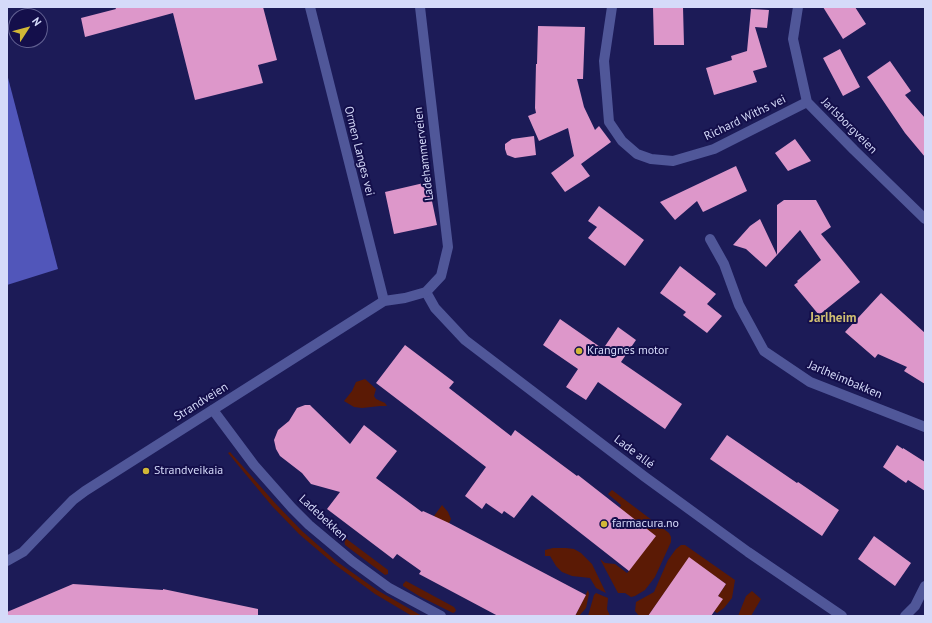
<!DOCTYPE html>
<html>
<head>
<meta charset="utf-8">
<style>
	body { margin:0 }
	#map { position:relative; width:932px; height:623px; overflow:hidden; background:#1c1b57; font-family:"PT Sans",sans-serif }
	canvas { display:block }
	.frame { position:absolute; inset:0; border:8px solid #d5daf9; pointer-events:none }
	.north { position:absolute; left:8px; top:8px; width:40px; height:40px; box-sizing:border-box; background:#140f4b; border:1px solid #616091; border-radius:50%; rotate:54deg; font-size:11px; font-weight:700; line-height:16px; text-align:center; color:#d5daf9 }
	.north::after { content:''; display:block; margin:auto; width:14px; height:18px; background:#d1b736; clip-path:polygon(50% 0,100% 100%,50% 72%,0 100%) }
</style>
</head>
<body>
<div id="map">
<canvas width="932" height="623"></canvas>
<div class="frame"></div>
<div class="north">N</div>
</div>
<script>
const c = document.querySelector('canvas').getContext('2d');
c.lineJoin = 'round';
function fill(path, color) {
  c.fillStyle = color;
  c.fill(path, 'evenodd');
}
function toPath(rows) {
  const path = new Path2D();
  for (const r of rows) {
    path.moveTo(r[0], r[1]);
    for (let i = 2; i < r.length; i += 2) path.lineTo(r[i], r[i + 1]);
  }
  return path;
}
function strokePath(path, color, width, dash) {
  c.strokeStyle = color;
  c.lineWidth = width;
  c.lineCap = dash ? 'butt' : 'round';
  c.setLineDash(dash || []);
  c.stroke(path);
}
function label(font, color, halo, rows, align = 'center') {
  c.font = font + ' "PT Sans",sans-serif';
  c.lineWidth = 4;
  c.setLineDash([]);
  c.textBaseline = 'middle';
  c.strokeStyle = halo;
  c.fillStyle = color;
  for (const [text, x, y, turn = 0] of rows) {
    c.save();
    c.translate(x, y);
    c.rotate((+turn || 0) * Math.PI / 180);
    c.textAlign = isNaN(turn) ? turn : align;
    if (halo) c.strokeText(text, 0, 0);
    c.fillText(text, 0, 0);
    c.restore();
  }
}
fill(toPath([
	[365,379,376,389,374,396,376,399,385,403,387,406,380,406,362,408,354,407,344,401,352,391,356,382],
	[230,452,275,503,302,531,336,561,377,590,422,616,412,616,375,594,334,564,299,534,272,506,228,453],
	[612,490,669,533,671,537,671,542,655,577,645,590,635,596,631,597,625,593,618,593,600,559,605,563,615,564,627,573,629,571,620,508,621,505,608,494],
	[442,505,448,512,451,519,449,523,424,530],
	[344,537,388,570,388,574,385,575,345,545],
	[681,545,685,545,735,580,732,598,724,608,717,613,709,608,722,599,718,596,726,584,689,558,648,616,639,616,635,611,636,602,654,592,668,560,676,549],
	[553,548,566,548,574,549,581,553,592,564,606,593,596,588,590,578,572,576,562,572,556,566,550,556,545,556,545,550],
	[406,581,454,607,456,610,455,612,453,613,419,596,403,586,403,584],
	[588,590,589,594,586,608,579,616,575,616],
	[752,591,761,599,751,616,738,616,746,596],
	[596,593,608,598,607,609,610,616,588,616,594,595]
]), '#5b1a05');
fill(toPath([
	[7,74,58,269,7,285]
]), '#5156ba');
fill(toPath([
	[115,7,263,7,277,60,258,65,263,83,195,100,173,13,85,37,81,18,116,9],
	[653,7,683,7,684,45,654,45],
	[823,7,855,7,866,24,843,39],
	[751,9,769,10,767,28,755,27,767,67,753,71,757,82,714,95,706,68,732,60,731,56,747,51],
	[538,26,585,27,583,79,577,79,584,107,595,130,599,126,611,142,581,164,590,176,565,192,551,173,574,156,568,128,539,141,528,116,536,113,535,108,536,64,537,64],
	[840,49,860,87,843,96,823,58],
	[890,61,911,91,905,95,925,118,925,157,905,133,867,77],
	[534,136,536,155,515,158,507,155,505,149,505,144,512,139],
	[795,139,811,161,788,171,775,153],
	[736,166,747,191,703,212,697,201,675,220,660,202],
	[428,182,437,225,394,234,385,192],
	[784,200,816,200,831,227,821,234,860,282,819,315,794,285,798,282,797,281,821,260,800,230,766,267,746,249,733,245,750,226,760,219,777,255,777,205],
	[599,206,644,240,625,266,588,238,597,227,588,221],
	[680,266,716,294,707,304,722,316,707,333,683,315,686,312,660,293],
	[881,293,925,333,925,384,904,371,907,367,878,354,875,358,845,332],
	[560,319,603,349,618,327,636,340,621,362,682,404,665,429,598,382,586,400,566,387,578,369,543,345],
	[405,345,454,382,449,388,511,436,515,430,577,476,578,475,656,536,629,571,532,495,514,518,504,511,502,514,486,503,482,509,465,496,486,467,376,383],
	[305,405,310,405,313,408,350,444,364,425,397,451,376,478,422,512,423,511,449,523,586,595,575,616,498,616,419,574,421,571,397,554,393,559,327,509,340,492,311,484,302,473,280,456,276,449,274,440,278,430,289,421,297,408],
	[727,435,797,483,798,482,839,510,822,536,710,459],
	[897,445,903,449,903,448,925,462,925,491,908,480,906,483,883,467],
	[874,536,911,563,895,586,858,559],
	[689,557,726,584,718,596,723,599,711,616,648,616],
	[73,584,163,590,163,589,258,609,258,616,7,616,7,612]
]), '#dd97ca');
strokePath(toPath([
	[310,7,384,301],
	[612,7,604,61,609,122,622,141,637,154,651,159,673,161,714,149,807,102],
	[798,7,793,39,807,102,854,150,925,219],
	[710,239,724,264,739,305,764,351,810,382,925,427],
	[426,292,435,308,465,340,645,477,748,552,842,616],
	[213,410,254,465,292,508,309,525,352,561,389,588,441,616],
	[905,616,915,606,925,586]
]), '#505799', 10);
strokePath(toPath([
	[7,561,23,552,73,500,85,491,384,301,405,298,426,292,441,276,448,247,420,7]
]), '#505799', 10);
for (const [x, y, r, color] of [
	[579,351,4,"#d1b736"],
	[146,471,4,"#d1b736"],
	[604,524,4,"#d1b736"]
]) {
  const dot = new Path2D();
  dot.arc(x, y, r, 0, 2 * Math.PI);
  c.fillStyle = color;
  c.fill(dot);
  strokePath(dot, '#140f4b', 1.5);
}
label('12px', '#d5daf9', '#140f4b', [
	["Richard Withs vei",745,118,-26],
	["Jarlsborgveien",849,126,45],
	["Ormen Langes vei",359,151,76],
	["Ladehammerveien",424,154,-97],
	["Jarlheimbakken",845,380,23],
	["Strandveien",201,402,-32],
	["Lade allé",634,452,37],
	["Ladebekken",323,518,43]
]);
label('12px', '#d5daf9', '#140f4b', [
	["Krangnes motor",587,351],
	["Strandveikaia",154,471],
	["farmacura.no",612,524]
], 'left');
label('bold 13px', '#d0bf72', '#140f4b', [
	["Jarlheim",833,318]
]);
</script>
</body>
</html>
